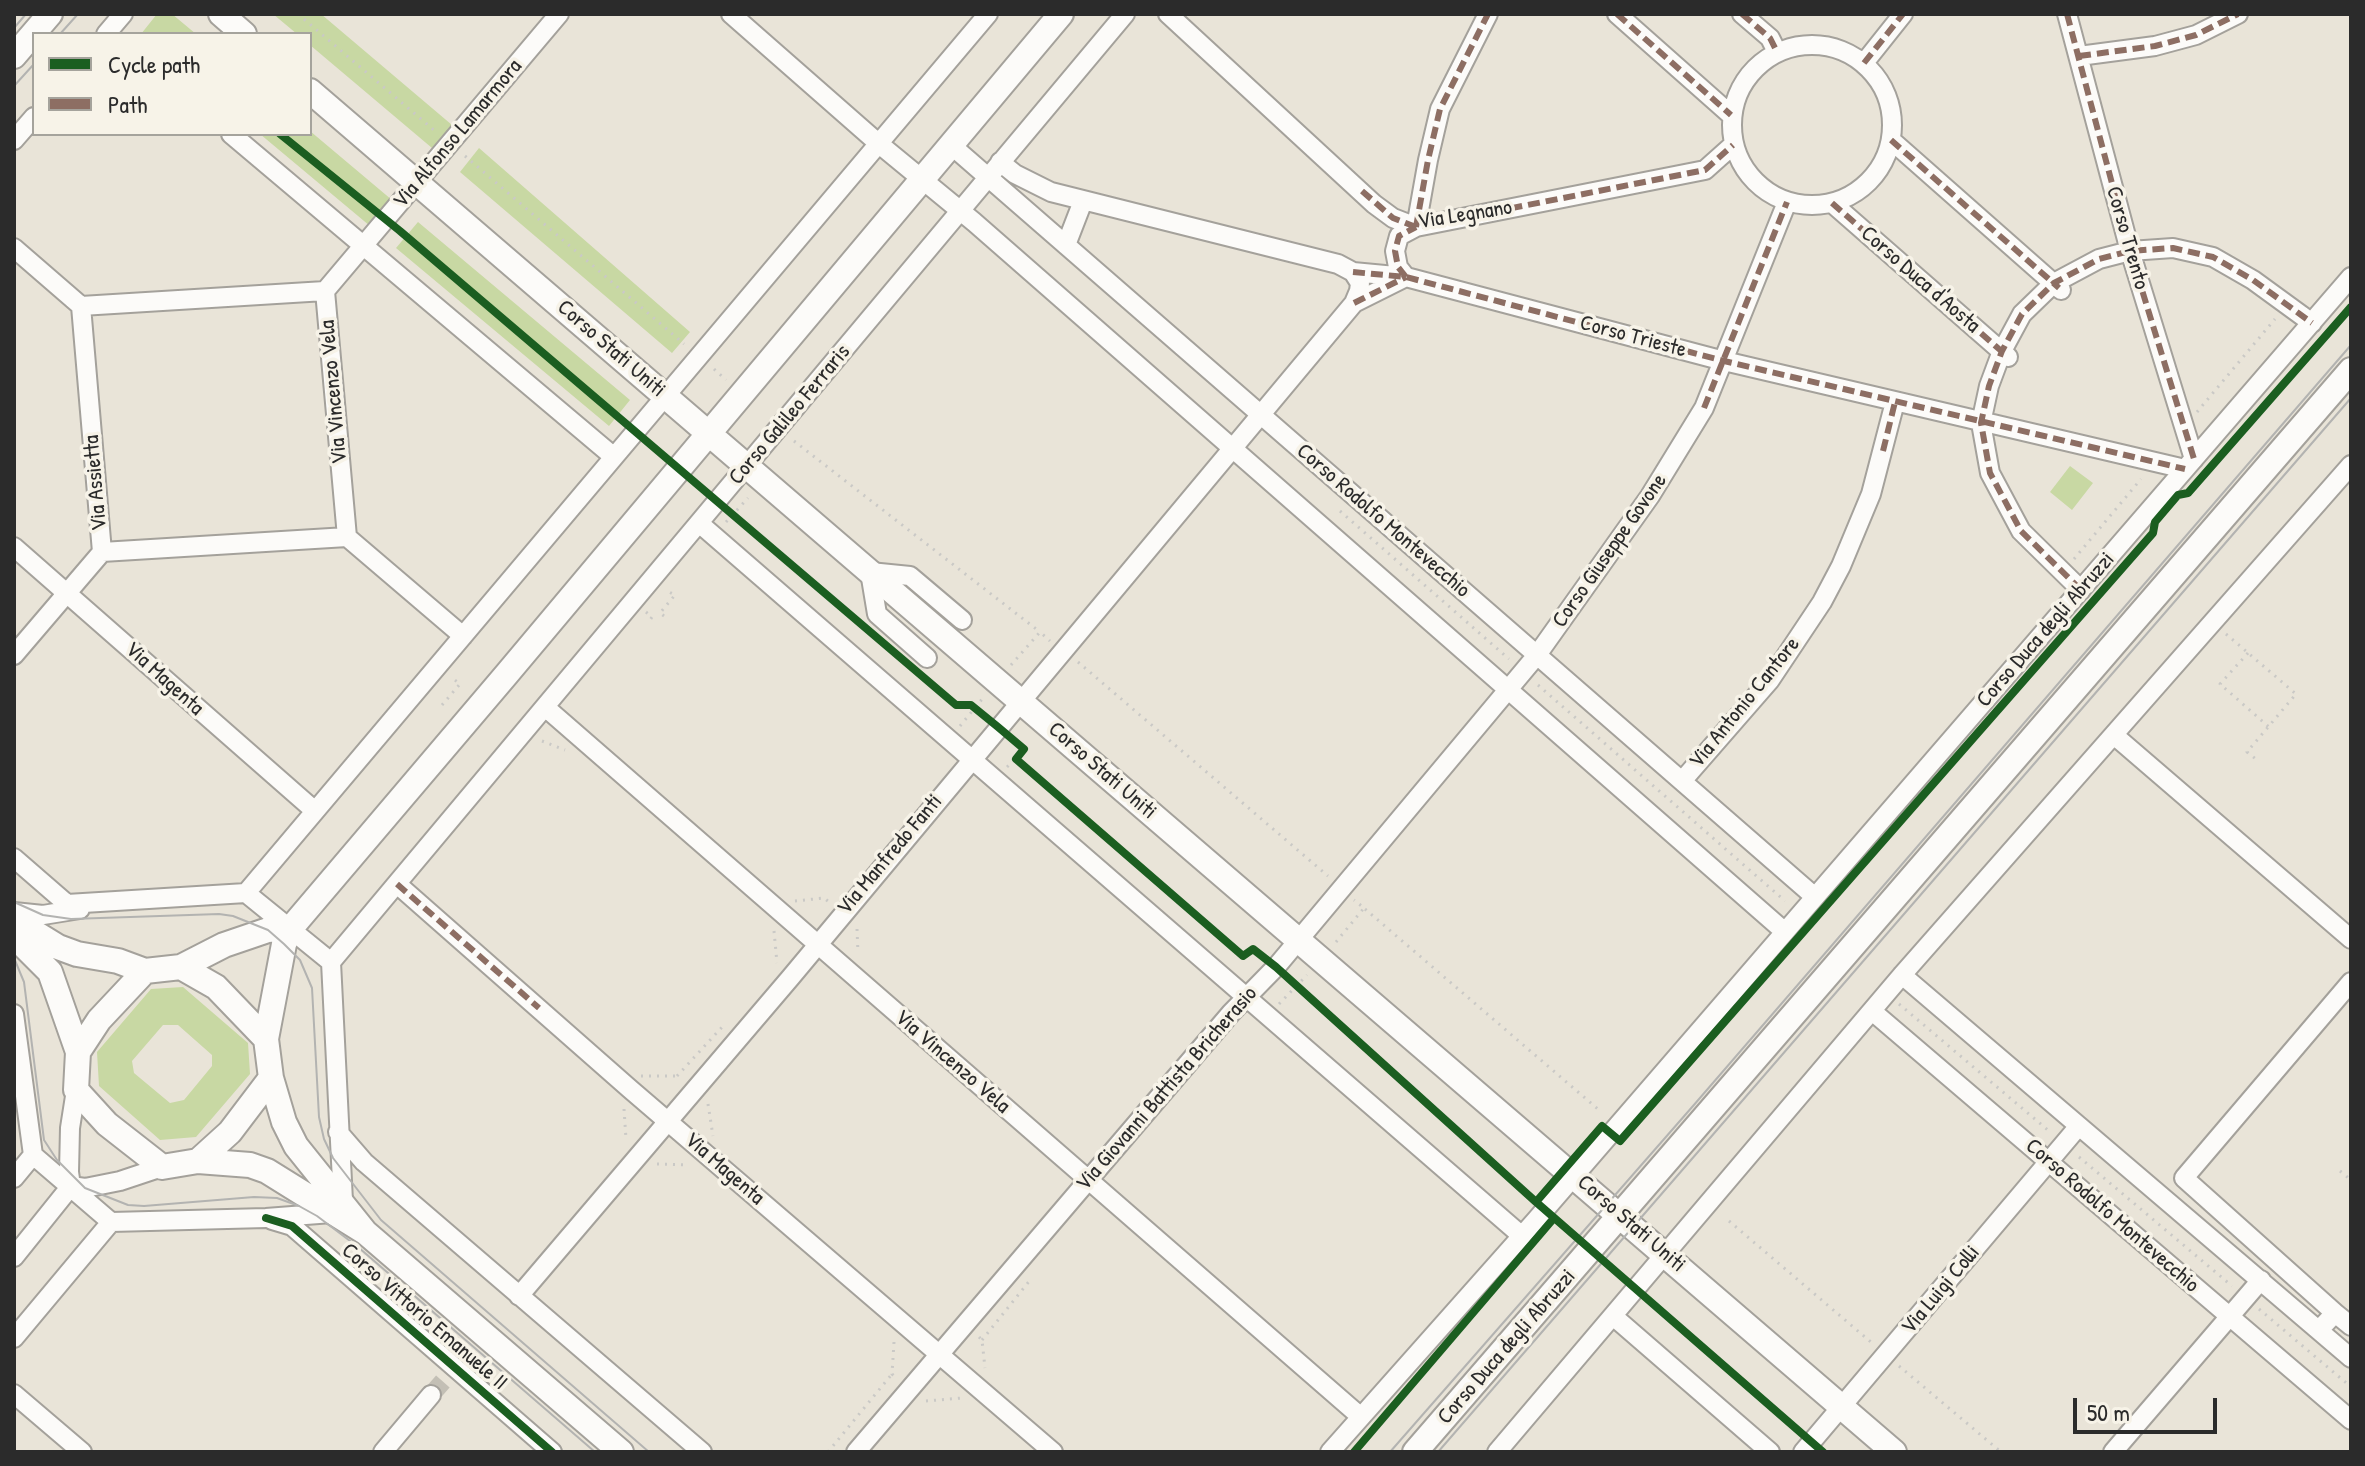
<!DOCTYPE html>
<html>
<head>
<meta charset="utf-8">
<style>
	body { margin:0 }
	#map { position:relative; width:2365px; height:1466px; overflow:hidden; background:#e9e4d8; font-family:"Patrick Hand",sans-serif }
	canvas { display:block }
	.frame { position:absolute; inset:0; border:16px solid #2b2b2b; pointer-events:none }
	.legend { position:absolute; left:32px; top:32px; width:280px; height:104px; box-sizing:border-box; background:#f7f3e8; border:2px solid #a5a39c; margin:0; padding:10px 14px; list-style:none; font-size:24px; color:#2b2b2b }
	.legend li { display:flex; align-items:center; gap:16px; height:40px }
	.legend b { width:40px; border:2px solid #a5a39c }
	.scale { position:absolute; left:2073px; top:1398px; width:144px; height:36px; box-sizing:border-box; border:4px solid #2b2b2b; border-top:0; padding-left:10px; font-size:24px; line-height:28px; white-space:nowrap; color:#2b2b2b; -webkit-text-stroke:6px #f7f3e8; paint-order:stroke }
</style>
</head>
<body>
<div id="map">
<canvas width="2365" height="1466"></canvas>
<div class="frame"></div>
<ul class="legend">
<li><b style="height:10px;background:#1b5e20"></b>Cycle path</li>
<li><b style="height:10px;background:#8d6e63"></b>Path</li>
</ul>
<div class="scale">50 m</div>
</div>
<script>
const c = document.querySelector('canvas').getContext('2d');
c.lineJoin = 'round';
function fill(path, color) {
  c.fillStyle = color;
  c.fill(path, 'evenodd');
}
function toPath(rows) {
  const path = new Path2D();
  for (const r of rows) {
    if (r.length === 3) {
      path.moveTo(r[0] + r[2], r[1]);
      path.arc(r[0], r[1], r[2], 0, 2 * Math.PI);
      continue;
    }
    path.moveTo(r[0], r[1]);
    for (let i = 2; i < r.length; i += 2) path.lineTo(r[i], r[i + 1]);
  }
  return path;
}
function strokePath(path, color, width, dash) {
  c.strokeStyle = color;
  c.lineWidth = width;
  c.lineCap = dash ? 'butt' : 'round';
  c.setLineDash(dash || []);
  c.stroke(path);
}
function label(font, color, halo, rows, align = 'center') {
  c.font = font + ' "Patrick Hand",sans-serif';
  c.lineWidth = 7;
  c.setLineDash([]);
  c.textBaseline = 'middle';
  c.strokeStyle = halo;
  c.fillStyle = color;
  for (const [text, x, y, turn = 0] of rows) {
    c.save();
    c.translate(x, y);
    c.rotate((+turn || 0) * Math.PI / 180);
    c.textAlign = isNaN(turn) ? turn : align;
    if (halo) c.strokeText(text, 0, 0);
    c.fillText(text, 0, 0);
    c.restore();
  }
}
fill(toPath([
	[157,14,172,14,196,34,141,34],
	[273,14,321,14,452,125,432,148,310,45,310,34,297,34],
	[310,131,392,200,370,226,260,134,310,134],
	[479,148,690,332,672,353,460,172],
	[418,222,630,400,609,426,396,248],
	[2070,466,2093,483,2072,510,2050,492],
	[183,987,248,1043,250,1074,196,1137,160,1140,99,1086,97,1052,151,989],
	[163,1025,178,1025,212,1055,212,1066,184,1100,170,1103,134,1073,132,1061]
]), '#c8d8a3');
strokePath(toPath([
	[431,1395,445,1379]
]), '#c3bfb5', 18, [18, 9]);
const minor = toPath([
	[731,14,878,143,974,222,1785,932],
	[1168,14,1374,204,1393,218,1416,227,1705,170,1733,145],
	[1617,14,1731,115],
	[1742,14,1770,38,1777,52],
	[2067,14,2130,251,2194,459],
	[106,34,123,14],
	[1812,125,80],
	[2079,56,2155,46,2196,35,2238,14],
	[1864,63,1903,14],
	[231,134,614,457],
	[14,140,34,117],
	[1891,140,2061,290],
	[951,145,1815,897],
	[1000,162,1015,174,1051,192,1338,264,1353,272,1406,277,1724,361,2185,469],
	[1832,203,2008,357],
	[1416,227,1428,160,1440,109,1488,14],
	[1066,245,1083,201],
	[14,248,81,306,102,552],
	[1406,277,1398,267,1395,251,1399,236,1416,227],
	[325,291,347,537,463,636],
	[325,291,559,14],
	[1354,303,1406,277],
	[81,306,325,291],
	[699,523,1522,1236],
	[14,547,315,811],
	[102,552,347,537],
	[2081,590,2021,531,1990,473,1981,423,1989,386,2002,351,2022,314,2054,283,2099,259,2130,251,2173,248,2213,257,2253,280,2312,323],
	[14,655,102,552],
	[927,658,877,614,870,572,910,576,962,620],
	[545,707,1361,1417],
	[2115,736,2351,939],
	[1682,781,1770,680,1822,602,1841,566,1871,494,1895,402],
	[14,858,67,904,246,893,331,962,343,1201],
	[397,884,630,1089,1053,1452],
	[246,893,988,14],
	[14,912,43,915,80,909],
	[331,962,1125,14],
	[1902,975,2351,1358],
	[1872,1011,2351,1420],
	[14,1014,33,1155,111,1222,266,1218,332,1213],
	[338,1132,364,1162,702,1452],
	[14,1178,33,1155],
	[71,1186,85,1188,120,1181,162,1167],
	[272,1220,292,1226,552,1452],
	[14,1257,71,1186,69,1172,70,1128,76,1090],
	[519,1296,791,977,1354,303,1359,291,1360,283,1353,272],
	[2335,1313,2351,1326],
	[1613,1316,1770,1452],
	[2319,1330,2335,1313,2184,1178,2351,982],
	[14,1338,111,1222],
	[14,1394,82,1452],
	[383,1452,431,1395],
	[856,1452,1231,1013,1276,967,1537,655,1650,496,1704,408,1787,202],
	[1330,1452,1536,1220,2351,277],
	[1497,1452,1902,975,2351,465],
	[1803,1452,2078,1127],
	[2113,1452,2261,1280]
]);
const major = toPath([
	[221,14,244,34],
	[14,56,50,14],
	[310,91,1894,1452],
	[14,920,58,947,77,954,118,961,145,971],
	[14,936,50,972,78,1052],
	[181,967,224,945,268,930,291,928],
	[266,1039,284,944,291,928,506,675,1061,14],
	[271,1078,230,1132,198,1161,162,1167,107,1124,76,1090,78,1052,99,1020,145,971,181,967,216,987,266,1039,271,1078,284,1122,296,1146,365,1232],
	[198,1161,250,1165,267,1171,365,1232,621,1452],
	[1415,1452,2351,370]
]);
strokePath(minor, '#a4a19b', 22);
strokePath(major, '#a4a19b', 28);
strokePath(toPath([
	[298,14,435,131],
	[465,156,684,344],
	[714,369,726,380],
	[2197,412,2275,319],
	[794,441,1040,632],
	[1340,511,1509,659],
	[726,522,748,498],
	[2074,559,2141,479],
	[646,612,652,617,650,620],
	[664,616,660,613,675,595,667,591],
	[2226,634,2296,694,2247,752,2257,760],
	[2248,653,2220,684,2269,727],
	[1078,662,1328,876],
	[1011,665,1040,632,1050,641],
	[1538,685,1785,901],
	[442,705,460,684,451,677],
	[960,726,983,698],
	[542,741,565,750],
	[1007,767,1016,759],
	[795,901,824,898,829,902],
	[1365,909,1599,1110],
	[857,929,858,953],
	[774,931,777,963],
	[1336,942,1364,908,1354,900],
	[1279,1004,1307,975],
	[1899,1004,2049,1131],
	[641,1076,677,1076,680,1078],
	[677,1076,723,1026],
	[708,1104,713,1136],
	[624,1109,626,1139],
	[2079,1157,2232,1286],
	[657,1164,689,1165],
	[2340,1171,2351,1180],
	[1729,1221,1872,1343],
	[2259,1309,2351,1387],
	[979,1337,982,1340,985,1368],
	[982,1340,1031,1279],
	[894,1342,892,1374,895,1377],
	[1899,1366,2001,1452],
	[926,1401,962,1398],
	[828,1452,892,1374]
]), '#cac9c6', 3, [2, 6]);
strokePath(minor, '#fcfbf9', 18);
strokePath(major, '#fcfbf9', 24);
strokePath(toPath([
	[14,28,26,14],
	[60,34,78,14],
	[14,86,34,64],
	[14,902,43,915,71,919,219,914,233,916,268,930,284,944,300,960,312,988,319,1117,324,1139,333,1158,381,1220,649,1452],
	[14,958,24,982,44,1140,57,1160,85,1188,128,1205,144,1206,254,1197,277,1198,299,1206,317,1216,358,1247,595,1452],
	[1390,1452,1693,1106,2351,345],
	[1438,1452,2351,398]
]), '#b3b3b1', 2);
strokePath(toPath([
	[1617,14,1731,115],
	[1742,14,1770,38,1777,52],
	[2067,14,2130,251,2194,459],
	[2079,56,2155,46,2196,35,2238,14],
	[1864,63,1903,14],
	[1891,140,2059,288],
	[1362,191,1393,218,1416,227,1705,170,1733,145],
	[1832,203,2007,356],
	[1416,227,1428,160,1440,109,1488,14],
	[1353,272,1406,277,1724,361,2185,469],
	[1406,277,1398,267,1395,251,1399,236,1416,227],
	[1354,303,1406,277],
	[1704,408,1787,202],
	[1883,451,1895,402],
	[2081,590,2021,531,1990,473,1981,423,1989,386,2002,351,2022,314,2054,283,2099,259,2130,251,2173,248,2213,257,2253,280,2312,323],
	[397,884,539,1008]
]), '#8d6e63', 6, [12, 6]);
strokePath(toPath([
	[280,134,400,231,956,705,971,705,998,727,1024,749,1016,759,1243,956,1253,949,1276,967,1536,1202],
	[266,1218,292,1226,552,1452],
	[1354,1452,1554,1218],
	[1823,1452,1536,1202,1602,1126,1620,1141,2153,533,2155,522,2178,495,2188,493,2351,307]
]), '#1b5e20', 8);
label('22px', '#2b2b2b', '#f7f3e8', [
	["Via Alfonso Lamarmora",458,134,-50],
	["Via Legnano",1465,215,-9],
	["Corso Trento",2127,238,74],
	["Corso Duca d'Aosta",1920,280,41],
	["Corso Trieste",1633,337,15],
	["Corso Stati Uniti",611,349,41],
	["Via Vincenzo Vela",334,392,-95],
	["Corso Galileo Ferraris",790,415,-50],
	["Via Assietta",96,483,-95],
	["Corso Rodolfo Montevecchio",1383,521,41],
	["Corso Giuseppe Govone",1610,551,-55],
	["Corso Duca degli Abruzzi",2046,630,-49],
	["Via Magenta",164,679,42],
	["Via Antonio Cantore",1745,703,-51],
	["Corso Stati Uniti",1102,771,41],
	["Via Manfredo Fanti",890,855,-50],
	["Via Vincenzo Vela",952,1062,41],
	["Via Giovanni Battista Bricherasio",1167,1089,-49],
	["Via Magenta",724,1169,41],
	["Corso Rodolfo Montevecchio",2112,1216,41],
	["Corso Stati Uniti",1631,1224,41],
	["Via Luigi Colli",1941,1290,-50],
	["Corso Vittorio Emanuele II",424,1317,41],
	["Corso Duca degli Abruzzi",1507,1347,-49]
]);
</script>
</body>
</html>
